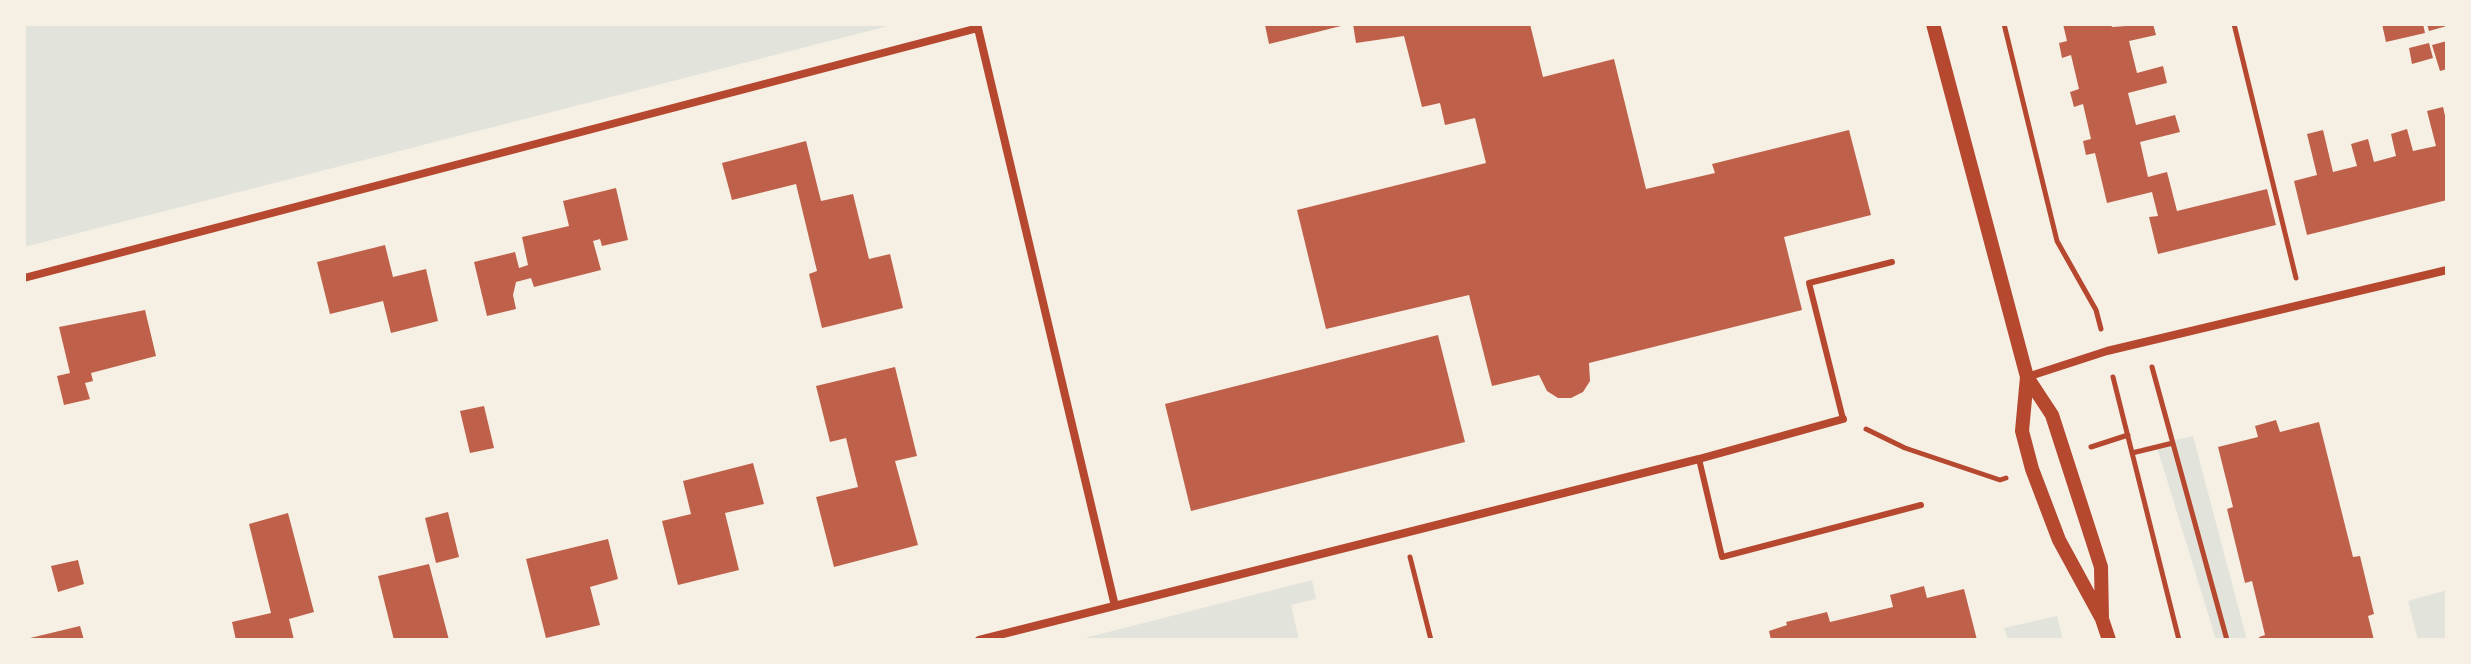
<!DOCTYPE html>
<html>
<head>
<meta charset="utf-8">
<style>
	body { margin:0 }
	#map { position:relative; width:2471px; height:664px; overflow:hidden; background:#f6efe4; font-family:"Roboto Serif",serif }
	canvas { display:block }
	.frame { position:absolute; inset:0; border:26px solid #f6efe4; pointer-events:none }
</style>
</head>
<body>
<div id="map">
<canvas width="2471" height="664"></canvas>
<div class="frame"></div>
</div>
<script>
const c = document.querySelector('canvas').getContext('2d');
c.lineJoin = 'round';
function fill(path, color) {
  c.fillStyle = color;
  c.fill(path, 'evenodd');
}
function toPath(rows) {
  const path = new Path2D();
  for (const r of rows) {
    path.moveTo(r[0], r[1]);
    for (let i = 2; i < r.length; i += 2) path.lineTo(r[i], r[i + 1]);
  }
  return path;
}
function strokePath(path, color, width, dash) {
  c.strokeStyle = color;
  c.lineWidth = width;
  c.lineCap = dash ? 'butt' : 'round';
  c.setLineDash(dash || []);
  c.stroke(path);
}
fill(toPath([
	[24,24,896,24,24,247],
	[2193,436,2247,640,2216,640,2156,444],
	[1312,580,1316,599,1291,605,1299,640,1077,640],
	[2447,590,2447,640,2418,640,2408,601],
	[2057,616,2063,640,2008,640,2004,628]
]), '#e2e4dc');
fill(toPath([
	[1270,24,1345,24,1345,25,1269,44,1265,25],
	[1353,24,1530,24,1543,77,1614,59,1646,189,1715,173,1712,164,1849,130,1871,215,1784,237,1802,310,1589,363,1590,381,1583,392,1571,398,1558,398,1547,391,1539,375,1492,386,1469,295,1326,329,1297,210,1486,163,1475,118,1445,125,1440,103,1422,107,1404,36,1356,43],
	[2063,24,2111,24,2112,27,2153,24,2156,35,2129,41,2137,73,2163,66,2167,83,2128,93,2136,125,2175,115,2180,132,2140,142,2148,177,2167,172,2177,211,2267,189,2276,225,2158,254,2149,217,2158,216,2152,192,2107,203,2095,153,2086,155,2083,141,2091,139,2083,104,2074,107,2070,92,2079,89,2071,55,2062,58,2059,43,2067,41],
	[2382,24,2423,24,2425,33,2386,42],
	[2427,24,2447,24,2447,26,2429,31],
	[2447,41,2447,69,2440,71,2432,45],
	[2429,43,2433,58,2412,64,2409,48],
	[2443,107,2447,124,2447,200,2307,235,2294,181,2317,175,2307,134,2323,130,2333,172,2357,166,2351,144,2368,139,2374,162,2396,156,2391,134,2407,129,2413,151,2436,146,2427,111],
	[806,141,821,201,853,194,869,259,890,254,903,308,822,328,809,274,817,271,796,184,732,200,722,163],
	[616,188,628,240,602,246,600,239,593,241,601,270,534,287,531,278,516,282,513,295,516,309,487,316,474,262,515,252,519,268,528,265,522,237,569,226,563,201],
	[385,245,393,277,426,269,438,321,391,333,383,301,330,314,317,262],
	[145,310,156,356,91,373,93,381,85,383,90,399,64,405,57,376,70,373,59,327],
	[1438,335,1465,442,1191,511,1165,404],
	[895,367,917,456,895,461,918,545,834,567,816,497,858,487,846,438,830,442,816,386],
	[484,406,494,448,470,453,460,411],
	[2276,420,2280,432,2319,422,2353,557,2360,556,2374,614,2368,616,2374,640,2260,640,2259,637,2265,635,2252,581,2245,583,2227,509,2233,507,2218,447,2258,437,2255,426],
	[753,463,764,504,725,513,739,570,678,585,662,521,691,514,683,481],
	[448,512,459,557,436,563,425,518],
	[288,513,314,612,289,619,294,640,236,640,232,622,271,613,249,524],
	[608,539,618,579,590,587,600,625,546,638,526,559],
	[78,560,84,584,58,592,51,566],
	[429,564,449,640,394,640,378,576],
	[1924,586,1927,598,1964,589,1977,640,1771,640,1769,631,1787,625,1786,622,1827,612,1830,622,1893,607,1890,595],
	[80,626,84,640,26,640,26,639]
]), '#bf614a');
strokePath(toPath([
	[2004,24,2057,241,2096,310,2101,329],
	[2234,24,2296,278],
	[2152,367,2227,640],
	[2113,377,2179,640],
	[1866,429,1905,448,2000,480,2006,478],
	[2091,447,2128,435],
	[2132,453,2173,443],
	[1410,557,1431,640]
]), '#b5482f', 5);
strokePath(toPath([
	[1843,419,1809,283,1892,262],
	[1699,459,1722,557,1921,505]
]), '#b5482f', 6);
strokePath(toPath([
	[977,24,1115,606],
	[24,278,978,28],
	[2027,377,2107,351,2447,270],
	[979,640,1699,459,1843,419]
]), '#b5482f', 8);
strokePath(toPath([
	[1933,24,2027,377,2052,415,2101,567,2102,619],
	[2027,377,2022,431,2032,469,2059,540,2102,619,2109,640]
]), '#b5482f', 14);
</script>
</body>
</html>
